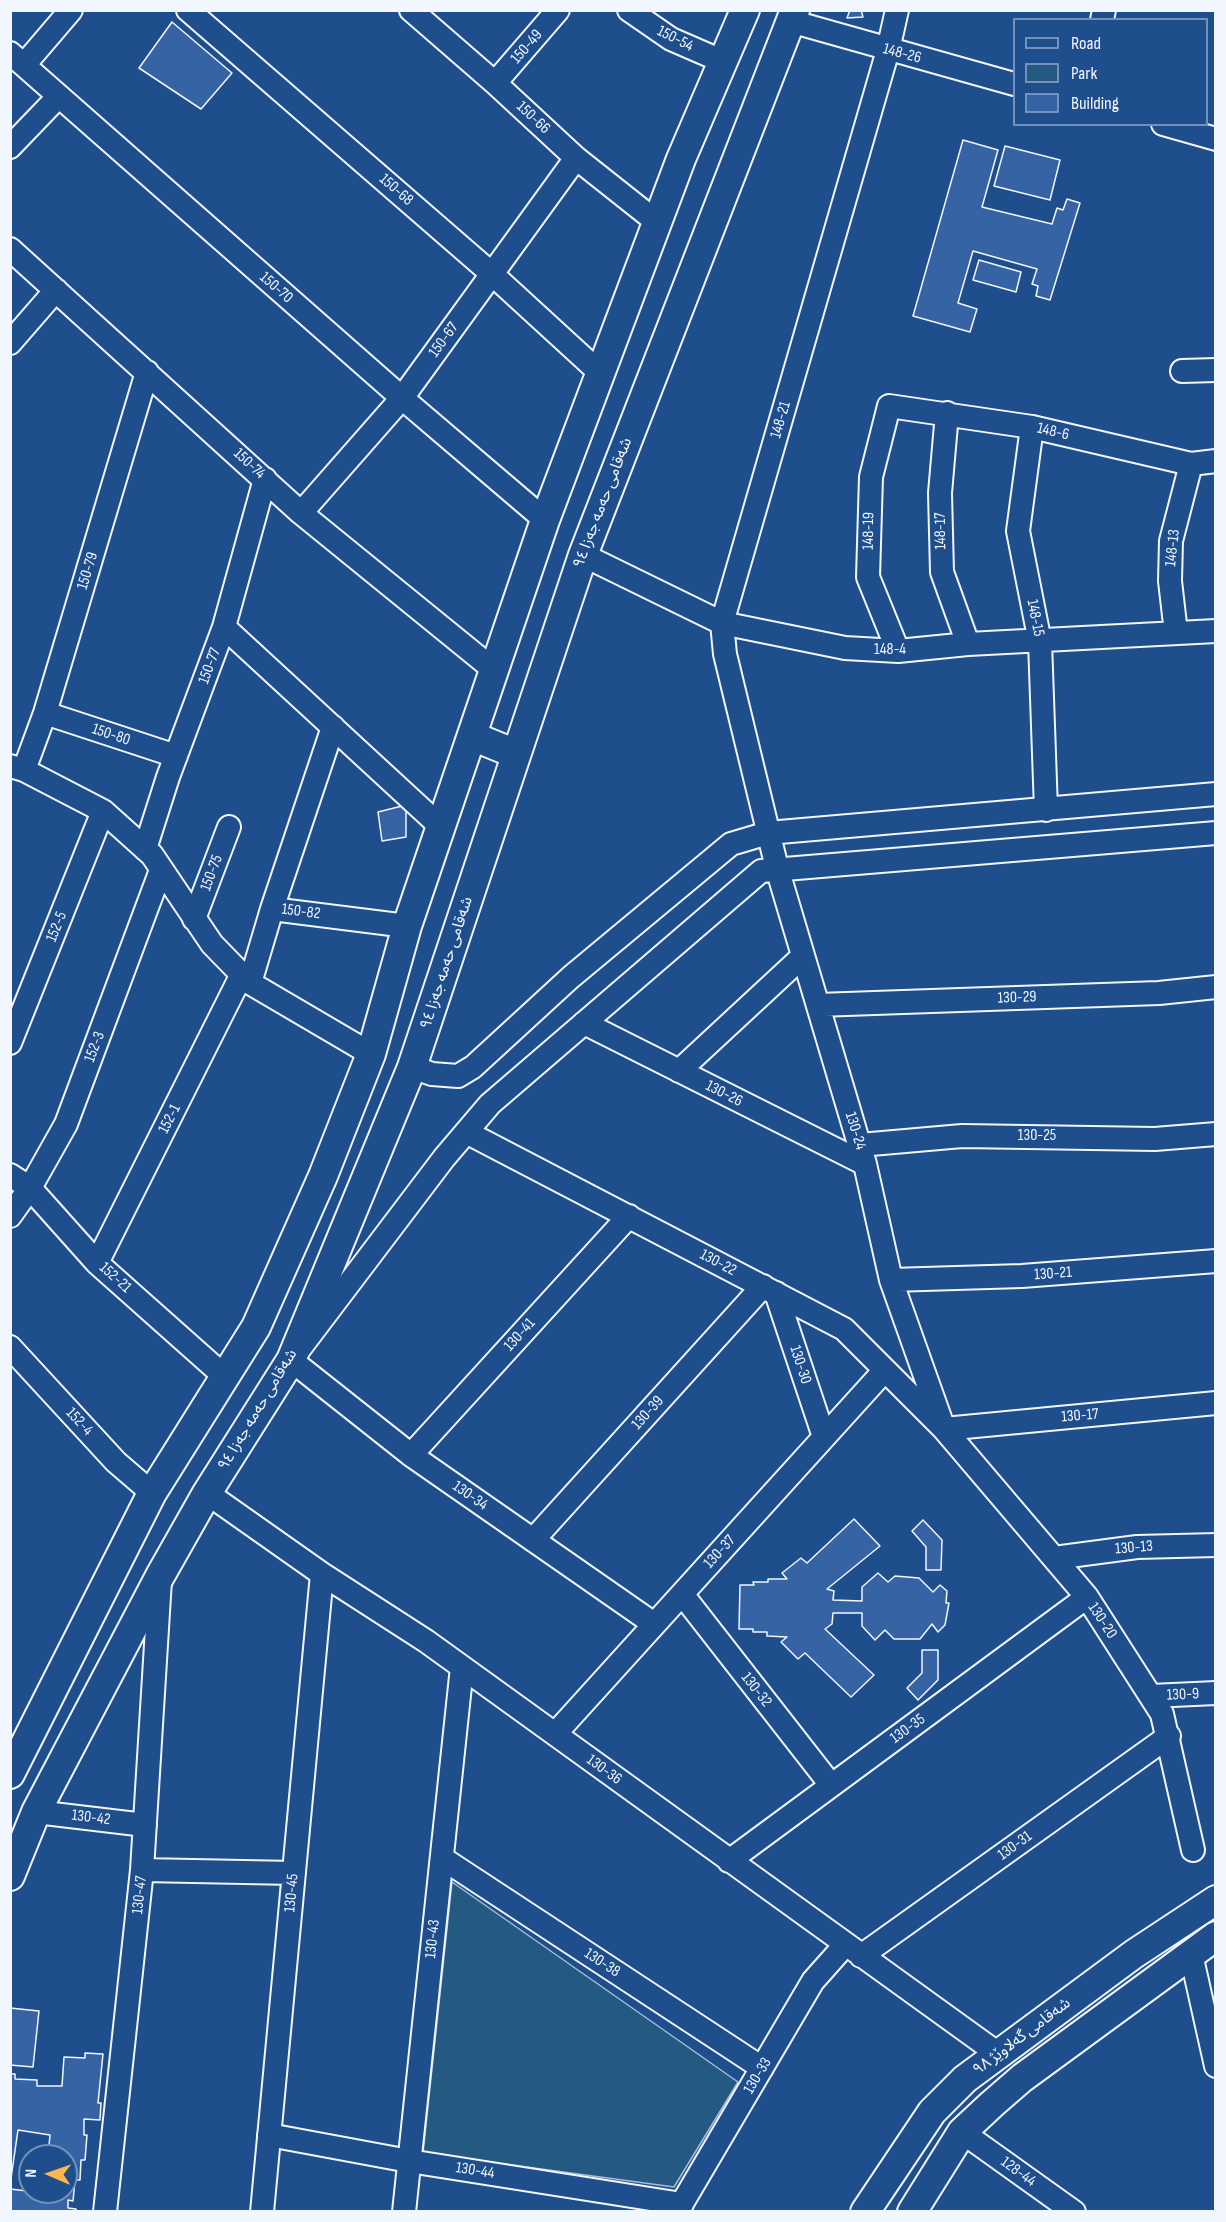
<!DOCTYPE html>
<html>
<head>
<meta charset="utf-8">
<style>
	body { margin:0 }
	#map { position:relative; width:1226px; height:2222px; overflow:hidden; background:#1f4e8c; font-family:"Sofia Sans Condensed",sans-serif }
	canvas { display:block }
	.frame { position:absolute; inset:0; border:12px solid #f2f6ff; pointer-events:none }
	.legend { position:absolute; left:1013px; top:18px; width:195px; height:108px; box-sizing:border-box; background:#1f4e8c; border:2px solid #7391ba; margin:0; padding:8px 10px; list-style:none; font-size:18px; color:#f2f6ff }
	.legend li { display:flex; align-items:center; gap:12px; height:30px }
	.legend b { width:30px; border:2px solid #7391ba }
	.north { position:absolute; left:18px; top:2144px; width:60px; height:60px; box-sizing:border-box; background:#1f4e8c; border:2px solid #7391ba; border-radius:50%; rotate:272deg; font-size:16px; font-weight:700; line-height:24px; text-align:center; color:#f2f6ff }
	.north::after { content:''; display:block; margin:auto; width:21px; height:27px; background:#ffb74d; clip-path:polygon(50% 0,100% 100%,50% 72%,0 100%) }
</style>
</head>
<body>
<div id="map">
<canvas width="1226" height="2222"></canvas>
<div class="frame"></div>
<ul class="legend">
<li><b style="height:8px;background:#1f4e8c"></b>Road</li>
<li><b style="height:16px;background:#245a82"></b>Park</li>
<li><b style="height:16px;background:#3563a3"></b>Building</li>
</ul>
<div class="north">N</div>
</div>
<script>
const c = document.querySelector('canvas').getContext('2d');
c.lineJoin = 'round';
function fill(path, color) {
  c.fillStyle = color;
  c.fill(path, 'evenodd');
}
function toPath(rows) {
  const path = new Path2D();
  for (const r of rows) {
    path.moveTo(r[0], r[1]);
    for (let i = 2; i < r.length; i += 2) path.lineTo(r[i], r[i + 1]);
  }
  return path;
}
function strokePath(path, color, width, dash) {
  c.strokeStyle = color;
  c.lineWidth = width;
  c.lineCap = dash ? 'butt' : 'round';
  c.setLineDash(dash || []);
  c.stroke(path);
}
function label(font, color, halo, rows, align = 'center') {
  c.font = font + ' "Sofia Sans Condensed","Noto Sans Arabic",sans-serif';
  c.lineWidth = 4.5;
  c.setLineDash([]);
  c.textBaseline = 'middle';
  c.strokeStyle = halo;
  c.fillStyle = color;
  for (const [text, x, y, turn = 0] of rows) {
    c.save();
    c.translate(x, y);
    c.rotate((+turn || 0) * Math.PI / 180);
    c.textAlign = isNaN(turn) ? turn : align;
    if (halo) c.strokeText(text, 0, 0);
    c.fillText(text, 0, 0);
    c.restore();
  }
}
const green = toPath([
	[452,1882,738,2082,674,2187,423,2153,452,1882]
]);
fill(green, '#245a82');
strokePath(green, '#a8bbd7', 1.5);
const building = toPath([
	[850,10,861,10,863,17,847,18,850,10],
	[172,22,232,73,201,109,139,68,172,22],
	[963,140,998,150,982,207,1052,224,1057,208,1063,210,1067,199,1080,203,1050,300,1036,296,1038,286,1032,284,1037,269,973,251,958,303,977,309,970,332,913,316,963,140],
	[1005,146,1060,160,1050,200,994,186,1005,146],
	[979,260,1021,272,1016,292,973,280,979,260],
	[406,805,406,837,382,841,378,812,406,805],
	[854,1519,880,1546,827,1589,834,1591,833,1600,862,1601,862,1587,878,1573,888,1582,895,1576,919,1578,933,1592,940,1585,947,1591,946,1603,949,1603,945,1625,938,1632,932,1624,920,1639,894,1639,885,1630,875,1640,862,1626,862,1613,833,1613,832,1624,825,1629,874,1675,851,1697,805,1653,798,1659,781,1642,787,1637,767,1636,767,1632,753,1632,753,1629,739,1629,740,1585,754,1585,753,1582,768,1582,768,1579,787,1579,782,1573,801,1558,807,1563,854,1519],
	[923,1520,942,1540,941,1570,926,1570,926,1547,912,1531,923,1520],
	[922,1650,938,1650,938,1680,918,1700,907,1688,922,1673,922,1650],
	[10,2008,39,2011,33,2067,10,2065,10,2008],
	[85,2053,103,2054,98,2103,101,2103,100,2120,84,2119,84,2135,87,2135,85,2160,81,2160,80,2180,75,2180,73,2201,68,2200,68,2208,76,2209,76,2212,10,2212,10,2189,44,2193,66,2192,66,2156,48,2156,50,2135,18,2130,10,2185,10,2074,15,2074,15,2079,37,2080,37,2086,62,2086,64,2057,85,2058,85,2053]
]);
fill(building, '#3563a3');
strokePath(building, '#f2f6ff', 1.5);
const minor = toPath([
	[188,10,492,274,600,373],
	[411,10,495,83,576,158,658,223],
	[629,10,671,39,724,62],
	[897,10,888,50,722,623,725,654,777,868,865,1164,891,1280,944,1429],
	[1102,20,1104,10],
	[790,21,1014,84],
	[10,53,402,398,545,520],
	[24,65,71,10],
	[495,83,558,10],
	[1163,124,1216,139],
	[10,147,59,96],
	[10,249,301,513,494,670],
	[10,343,56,290],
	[1182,371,1216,370],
	[947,413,940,493,942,572,968,644],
	[1032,427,1018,531,1040,642,1046,810],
	[301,513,402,398,576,158],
	[583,555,722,623,845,648,898,651,968,644,1216,631],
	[224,627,441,827],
	[1176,633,1170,581,1171,541,1191,464],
	[898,651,868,577,871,477,889,406,1032,427,1191,464,1216,461],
	[45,713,176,756],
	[10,766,24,770,103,811,152,855,212,944,250,983,371,1054],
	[24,770,45,713,147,372],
	[145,849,168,777,224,627,265,479],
	[272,909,333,727],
	[194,919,229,827],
	[250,983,272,909,407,926],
	[818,1005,1159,993,1216,987],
	[584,1023,865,1164],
	[10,1043,103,811],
	[412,1067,432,1074,458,1076,473,1067,571,977,731,844,768,833,1216,794],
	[679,1071,803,956],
	[466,1132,844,1329,944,1429,1087,1597,1162,1714,1193,1850],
	[860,1145,962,1136,1155,1139,1216,1134],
	[10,1175,30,1188,97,1263,224,1376],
	[10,1216,30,1188,66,1124,161,870],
	[97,1263,242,974],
	[891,1280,1022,1276,1216,1261],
	[776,1293,824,1437],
	[10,1347,116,1462,152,1493],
	[944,1429,1216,1403],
	[411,1455,629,1216],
	[207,1493,322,1574,426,1641,997,2053],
	[533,1540,763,1286],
	[1054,1558,1137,1547,1216,1545],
	[682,1594,831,1785],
	[654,1624,411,1455,291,1360,444,1158,490,1104,761,871,1216,833],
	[1151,1696,1216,1693],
	[555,1734,885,1370],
	[36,1812,145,1825],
	[442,1858,762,2068],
	[729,1861,1087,1597],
	[142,1870,294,1873],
	[1191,1954,1216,2066],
	[861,1956,1169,1736],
	[962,2132,1074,2212],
	[269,2135,409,2161,682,2204],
	[105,2212,142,1870,160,1580],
	[262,2212,322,1574],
	[404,2212,462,1667],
	[677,2212,813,1981,845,1945]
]);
const major = toPath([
	[472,736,516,754],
	[10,1774,152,1493,256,1327,323,1176,371,1054,407,926,545,520,681,159,745,10],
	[10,1876,36,1812,160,1576,207,1493,291,1360,412,1067,583,555,795,10],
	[865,2212,932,2112,965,2079,1134,1954,1216,1900],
	[912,2212,962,2132,992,2104,1022,2078,1216,1936]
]);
strokePath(minor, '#f2f6ff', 26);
strokePath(major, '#f2f6ff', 32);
strokePath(minor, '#1f4e8c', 22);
strokePath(major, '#1f4e8c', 28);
label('16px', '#f2f6ff', '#1f4e8c', [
	["150-54",675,39,27],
	["150-49",527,47,-49],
	["148-26",902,54,15],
	["150-66",533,118,43],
	["150-68",396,190,41],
	["150-70",276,288,41],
	["150-67",444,340,-54],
	["148-21",781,420,-74],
	["148-6",1053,432,13],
	["150-74",249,464,43],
	["شەقامی حەمە جەزا ٩٤",603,503,-69],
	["148-19",869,531,-89],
	["148-17",941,531,-91],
	["148-13",1173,548,-84],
	["150-79",88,571,-73],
	["148-15",1035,618,79],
	["148-4",890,650],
	["150-77",210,666,-70],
	["150-80",111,735,18],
	["150-75",212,873,-70],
	["150-82",301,912,7],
	["152-5",57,927,-68],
	["شەقامی حەمە جەزا ٩٤",447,963,-72],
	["130-29",1017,998,-2],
	["152-3",95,1047,-69],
	["130-26",724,1094,27],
	["152-1",170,1119,-63],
	["130-24",855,1131,73],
	["130-25",1037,1136],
	["130-22",718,1263,28],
	["130-21",1053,1274,-4],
	["152-21",115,1278,42],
	["130-41",520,1335,-48],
	["130-30",800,1365,72],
	["شەقامی حەمە جەزا ٩٤",258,1410,-59],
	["130-39",648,1413,-48],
	["130-17",1080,1416,-5],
	["152-4",79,1422,47],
	["130-34",470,1496,35],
	["130-13",1134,1548,-5],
	["130-37",720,1552,-48],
	["130-20",1102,1621,57],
	["130-32",756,1690,52],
	["130-9",1183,1695,-3],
	["130-35",908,1729,-36],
	["130-36",604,1770,36],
	["130-42",91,1818,7],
	["130-31",1015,1846,-36],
	["130-45",292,1893,-85],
	["130-47",140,1895,-84],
	["130-43",433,1939,-84],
	["130-38",602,1963,33],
	["شەقامی گەلاوێژ ٩٨",1022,2037,-37],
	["130-33",758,2076,-59],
	["130-44",475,2171,9],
	["128-44",1018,2172,36]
]);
</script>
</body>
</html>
